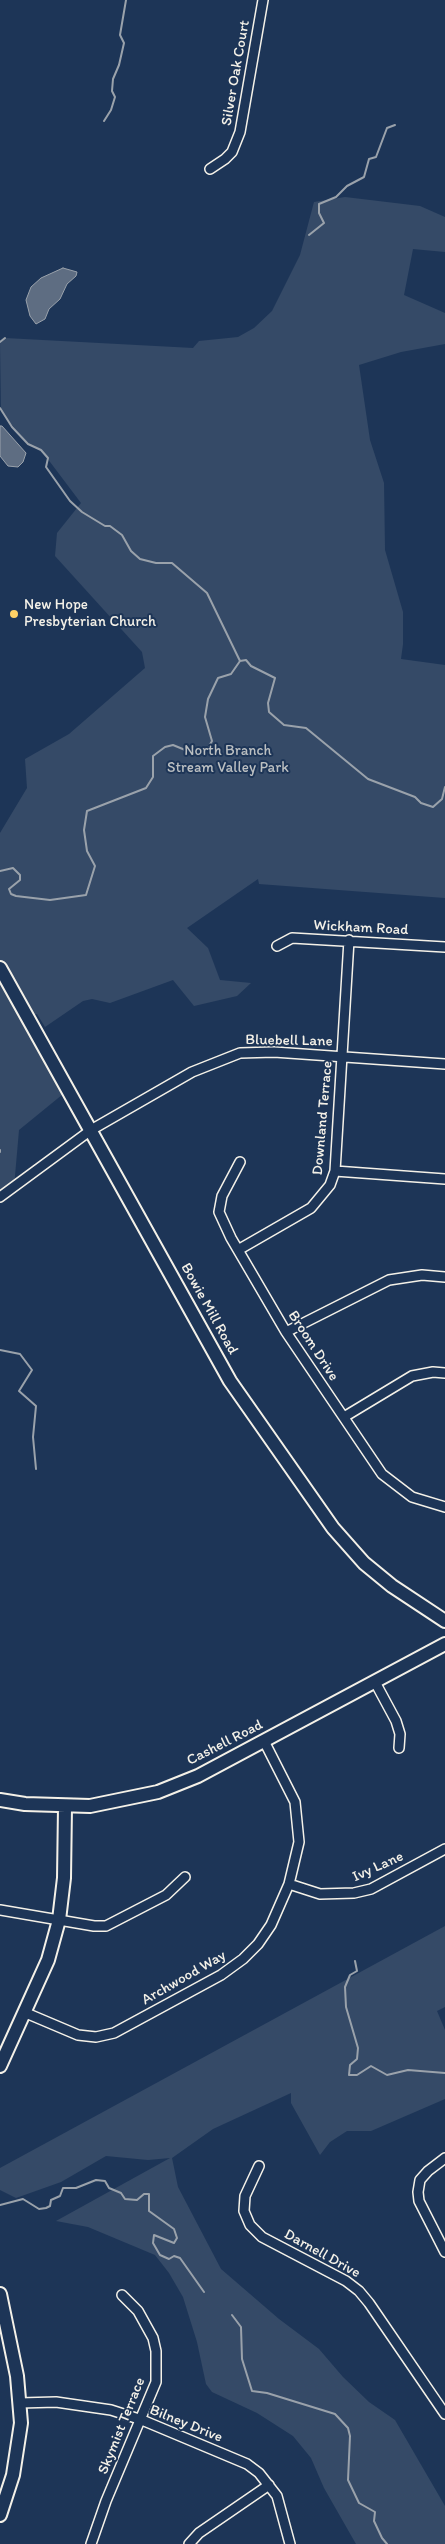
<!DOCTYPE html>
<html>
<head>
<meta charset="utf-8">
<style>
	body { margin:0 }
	canvas { display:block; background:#1d3557 }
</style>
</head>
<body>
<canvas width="445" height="2544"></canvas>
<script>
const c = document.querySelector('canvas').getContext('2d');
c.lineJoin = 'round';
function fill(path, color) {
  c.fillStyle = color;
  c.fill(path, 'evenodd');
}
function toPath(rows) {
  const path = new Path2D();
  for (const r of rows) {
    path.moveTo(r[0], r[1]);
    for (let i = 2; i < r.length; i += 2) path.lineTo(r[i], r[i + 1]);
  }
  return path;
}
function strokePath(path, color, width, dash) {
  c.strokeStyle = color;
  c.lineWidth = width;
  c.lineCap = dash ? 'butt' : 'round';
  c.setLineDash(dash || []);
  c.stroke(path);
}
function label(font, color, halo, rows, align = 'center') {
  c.font = font + ' Itim,sans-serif';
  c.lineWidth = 4;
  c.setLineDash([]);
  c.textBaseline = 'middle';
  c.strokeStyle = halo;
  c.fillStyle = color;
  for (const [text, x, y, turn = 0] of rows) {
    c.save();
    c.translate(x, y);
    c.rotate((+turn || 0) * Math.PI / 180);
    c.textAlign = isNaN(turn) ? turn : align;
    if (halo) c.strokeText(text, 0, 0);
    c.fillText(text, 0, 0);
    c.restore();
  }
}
fill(toPath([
	[345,197,420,206,445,217,445,252,413,249,404,295,445,313,445,344,401,352,359,365,370,440,384,483,385,550,403,612,403,644,401,659,445,665,445,898,259,884,258,879,187,928,208,948,220,980,251,983,237,996,194,1006,173,980,110,1003,92,999,83,1001,45,1027,37,1014,28,1016,68,1090,19,1130,14,1187,0,1197,0,833,27,788,25,759,69,734,145,668,142,652,55,556,57,533,81,503,41,450,28,444,1,412,0,342,5,338,193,348,199,341,238,337,254,328,272,311,300,255,314,202],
	[445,1926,445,2007,437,2011,445,2030,445,2099,371,2131,347,2131,330,2142,320,2155,291,2103,291,2093,213,2129,172,2158,178,2187,221,2269,279,2319,319,2349,343,2377,369,2402,395,2420,445,2506,445,2544,356,2544,324,2488,311,2458,293,2436,257,2413,212,2392,206,2384,197,2342,183,2297,169,2273,155,2255,88,2227,56,2221,170,2158,148,2160,106,2156,61,2182,16,2198,0,2190,0,2168]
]), '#354a67');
const water = toPath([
	[63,268,77,272,76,276,67,284,60,299,49,309,45,319,36,324,30,316,26,300,31,287,41,278,63,268],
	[0,426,2,426,26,453,23,462,18,467,8,466,0,456,0,426]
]);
fill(water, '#5e6d82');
strokePath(water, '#9aa2ab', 1);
strokePath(toPath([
	[104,121,111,110,115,97,112,91,113,79,119,65,124,43,120,35,126,0],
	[309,235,324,223,319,213,319,204,336,197,347,186,364,177,369,159,376,157,387,128,395,125],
	[0,342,5,338],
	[0,408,12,427,28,444,41,450,48,458,46,467,70,501,82,512,105,526,110,526,122,535,131,551,140,559,156,563,172,563,207,593,240,661],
	[0,871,13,868,20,875,20,880,9,889,11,894,16,896,50,900,86,895,95,866,87,851,84,830,87,811,146,788,153,777,153,756,165,747,173,745,190,752,208,748,212,741,205,717,208,699,218,678,231,674,240,661,246,660,251,666,275,678,268,703,269,712,284,725,306,728,368,779,415,797,421,803,433,807,442,799,445,787],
	[0,1150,0,1152],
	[0,1350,20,1354,32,1370,19,1391,36,1406,33,1437,36,1469],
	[355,1961,357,1971,350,1975,345,1987,346,2007,358,2048,357,2059,350,2065,349,2075,357,2075,371,2066,387,2075,408,2070,445,2073],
	[0,2205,23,2199,39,2209,46,2208,50,2206,51,2200,60,2196,63,2188,76,2188,96,2180,105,2181,109,2188,121,2193,125,2199,137,2200,144,2194,149,2194,149,2211,174,2229,177,2238,174,2243,154,2235,153,2243,160,2255,169,2259,174,2256,180,2258,204,2292],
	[232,2315,241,2327,242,2359,252,2391,267,2393,335,2414,348,2428,350,2436,348,2480,359,2503,375,2512,374,2521,382,2538,387,2544]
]), '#9aa2ab', 2);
const street = toPath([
	[210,169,225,159,232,152,240,132,263,0],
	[277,946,292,938,445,947],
	[240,1162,222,1196,219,1212,231,1238,286,1332,382,1474,412,1497,445,1507],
	[335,1171,445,1179],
	[0,1197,91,1130,192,1072,240,1053,274,1052,445,1064],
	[238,1250,311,1208,330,1185,335,1171,349,940],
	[286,1332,389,1280,422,1275,445,1277],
	[344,1417,412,1376,433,1372,445,1373],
	[375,1682,396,1721,400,1734,399,1748],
	[289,1884,320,1894,354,1893,371,1889,445,1849],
	[0,1910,94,1926,106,1926,166,1895,185,1877],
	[26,2013,78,2035,96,2037,114,2033,221,1975,243,1959,258,1944,271,1925,289,1884,299,1842,295,1802,264,1741],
	[445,2158,428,2171,420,2180,418,2192,419,2201,445,2252],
	[259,2166,245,2196,244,2211,250,2225,262,2237,346,2281,359,2291,369,2303,445,2414],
	[20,2403,56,2402,111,2410,142,2420,247,2464,259,2473,277,2496,290,2544],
	[91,2544,106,2501,156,2382,156,2351,153,2338,138,2311,122,2295],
	[189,2544,199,2533,269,2485]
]);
const secondary = toPath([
	[0,968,230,1381,333,1528,364,1563,392,1586,445,1621],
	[0,1800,25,1804,90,1806,158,1792,198,1776,445,1644],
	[0,2066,48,1960,59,1920,64,1878,65,1807],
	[0,2294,17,2376,21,2423,13,2475,0,2515]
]);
strokePath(street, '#f4f1e8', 12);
strokePath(secondary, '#f4f1e8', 16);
strokePath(street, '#1d3557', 9);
strokePath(secondary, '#1d3557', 12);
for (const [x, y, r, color] of [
	[14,614,5,"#ffd166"]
]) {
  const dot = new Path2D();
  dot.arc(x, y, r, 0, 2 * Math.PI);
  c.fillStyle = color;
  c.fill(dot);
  strokePath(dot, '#1d3557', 2);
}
label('15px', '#f4f1e8', '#1d3557', [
	["Silver Oak Court",236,73,-80],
	["Wickham Road",361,928,3],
	["Bluebell Lane",289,1041,1],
	["Downland Terrace",323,1118,-85],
	["Bowie Mill Road",209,1309,61],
	["Broom Drive",313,1346,57],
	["Cashell Road",225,1743,-27],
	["Ivy Lane",378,1867,-24],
	["Archwood Way",184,1978,-30],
	["Darnell Drive",322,2254,29],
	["Bilney Drive",186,2424,22],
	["Skymist Terrace",122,2426,-68]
]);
label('15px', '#f4f1e8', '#1d3557', [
	["New Hope",24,605],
	["Presbyterian Church",24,622]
], 'left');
label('15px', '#bbbfc1', '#1d3557', [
	["North Branch",228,751],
	["Stream Valley Park",228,768]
]);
</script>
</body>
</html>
